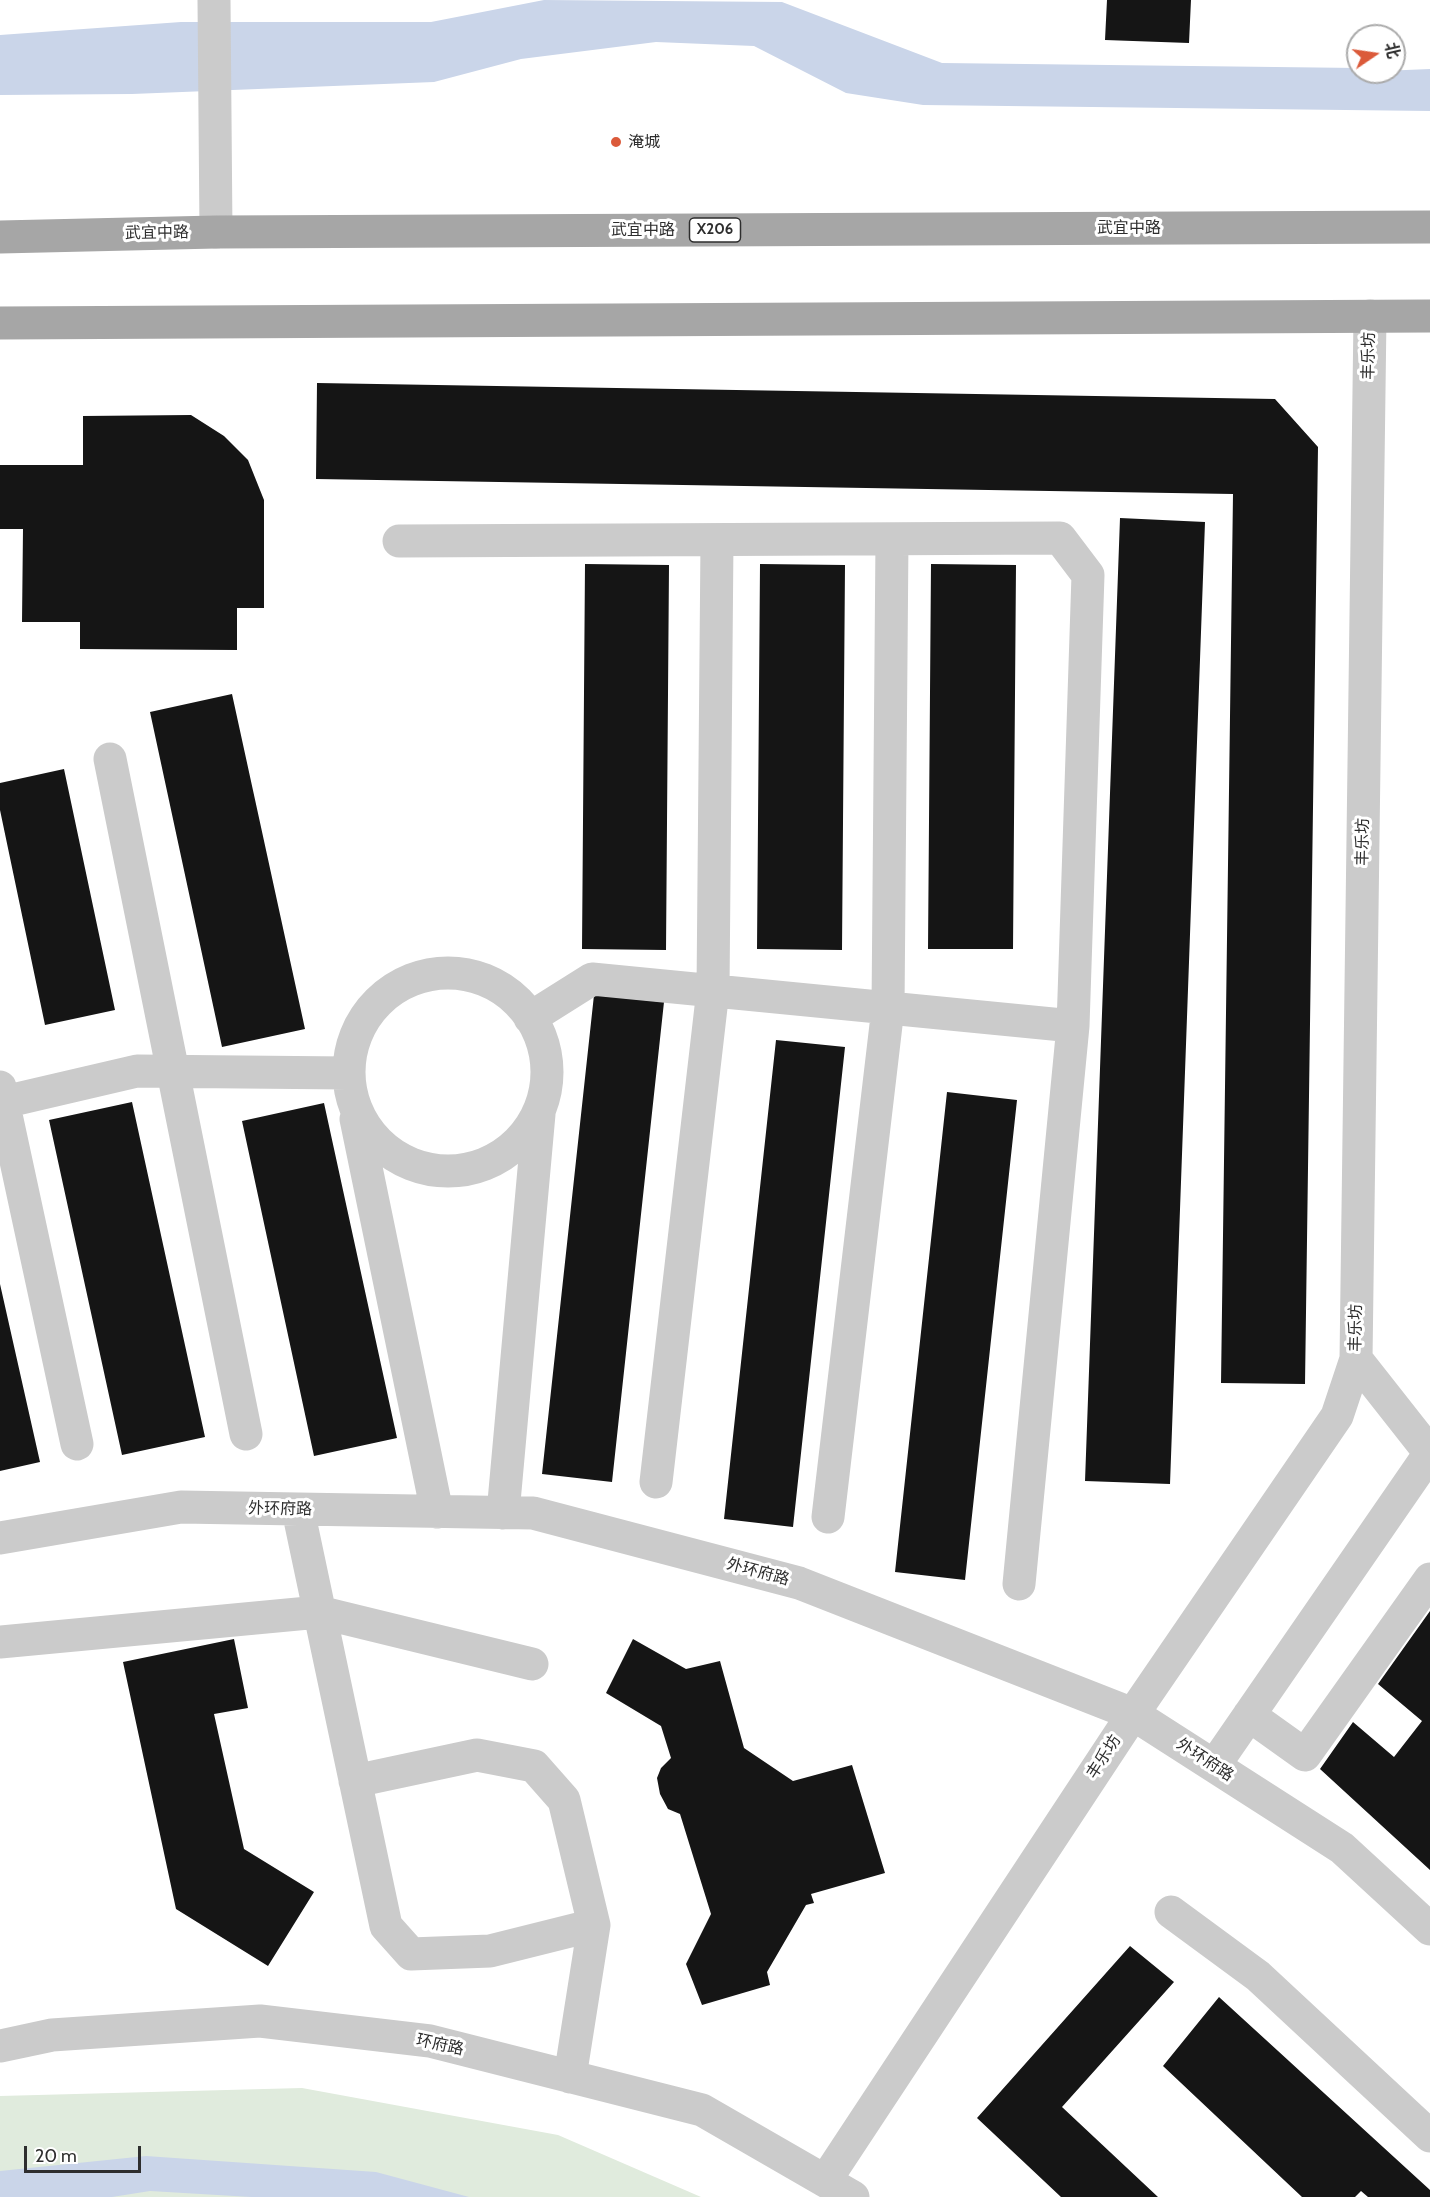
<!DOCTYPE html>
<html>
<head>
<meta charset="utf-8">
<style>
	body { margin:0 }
	#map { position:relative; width:1430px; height:2197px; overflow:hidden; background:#fff; font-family:Cabin,"Noto Sans SC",sans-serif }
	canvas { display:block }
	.north { position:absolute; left:1346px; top:24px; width:60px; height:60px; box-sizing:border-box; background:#fff; border:2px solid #ababab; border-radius:50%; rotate:77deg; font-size:16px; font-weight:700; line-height:24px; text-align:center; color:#2e2e2e }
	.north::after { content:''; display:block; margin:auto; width:21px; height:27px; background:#db5a3a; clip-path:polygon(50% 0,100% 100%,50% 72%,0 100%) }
	.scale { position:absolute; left:24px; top:2146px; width:117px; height:27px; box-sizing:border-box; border:3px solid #2e2e2e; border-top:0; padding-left:8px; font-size:18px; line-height:21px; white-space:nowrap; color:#2e2e2e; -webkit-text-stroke:4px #fff; paint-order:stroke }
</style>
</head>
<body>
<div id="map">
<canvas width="1430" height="2197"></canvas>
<div class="north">北</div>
<div class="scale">20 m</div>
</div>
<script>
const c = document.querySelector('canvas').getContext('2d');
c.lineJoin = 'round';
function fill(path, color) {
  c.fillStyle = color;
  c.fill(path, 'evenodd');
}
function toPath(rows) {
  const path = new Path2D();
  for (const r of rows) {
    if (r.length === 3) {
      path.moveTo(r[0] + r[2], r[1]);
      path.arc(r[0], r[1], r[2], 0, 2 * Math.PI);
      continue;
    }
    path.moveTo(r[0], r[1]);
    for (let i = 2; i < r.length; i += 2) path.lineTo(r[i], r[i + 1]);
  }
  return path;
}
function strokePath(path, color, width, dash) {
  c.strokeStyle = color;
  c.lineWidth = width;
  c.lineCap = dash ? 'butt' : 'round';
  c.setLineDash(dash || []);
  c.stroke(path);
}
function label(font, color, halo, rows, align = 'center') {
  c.font = font + ' Cabin,"Noto Sans SC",sans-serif';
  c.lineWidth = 6;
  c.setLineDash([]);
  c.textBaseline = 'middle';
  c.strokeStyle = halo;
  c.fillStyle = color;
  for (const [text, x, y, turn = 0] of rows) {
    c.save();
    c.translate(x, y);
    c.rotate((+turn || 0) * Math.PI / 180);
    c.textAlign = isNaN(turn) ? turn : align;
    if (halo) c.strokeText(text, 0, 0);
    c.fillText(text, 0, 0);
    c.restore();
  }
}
fill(toPath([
	[302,2088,558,2135,701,2197,0,2197,0,2096]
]), '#e0ebdd');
fill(toPath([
	[544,0,782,2,942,63,1358,68,1358,72,1430,69,1430,111,923,105,846,93,754,46,656,42,521,59,434,82,132,94,0,95,0,35,181,22,431,22],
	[146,2156,376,2172,469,2197,251,2197,150,2191,112,2197,0,2197,0,2171]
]), '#cad5e9');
fill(toPath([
	[1107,0,1191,0,1189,43,1105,40],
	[317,383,1275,399,1318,447,1305,1384,1221,1383,1233,494,316,479],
	[191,415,224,436,248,460,264,500,264,608,237,608,237,650,80,649,80,622,22,622,23,529,0,529,0,465,83,465,83,416],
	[1120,518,1205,522,1170,1484,1085,1481],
	[585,564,669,565,666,950,582,949],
	[760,564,845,565,842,950,757,949],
	[931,564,1016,565,1013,949,928,949],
	[232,694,305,1029,222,1047,150,712],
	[64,769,115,1010,45,1025,0,810,0,783],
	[594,995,664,1002,612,1482,542,1474],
	[776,1040,845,1047,793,1527,724,1519],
	[947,1092,1017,1100,965,1580,895,1572],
	[132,1102,205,1437,122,1455,49,1120],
	[324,1103,397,1438,314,1456,242,1121],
	[0,1284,40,1462,0,1471],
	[1430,1611,1430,1870,1320,1769,1353,1722,1394,1757,1422,1721,1378,1684],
	[234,1639,248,1708,214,1714,244,1849,314,1892,268,1966,176,1909,123,1662],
	[633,1639,686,1669,720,1661,744,1748,793,1781,852,1765,885,1873,811,1894,814,1903,806,1905,767,1972,770,1985,702,2005,686,1964,711,1914,680,1814,668,1809,660,1794,657,1778,661,1768,671,1758,661,1726,606,1693],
	[1130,1946,1174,1982,1062,2107,1158,2197,1061,2197,977,2118],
	[1219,1997,1430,2190,1430,2197,1368,2197,1361,2191,1355,2197,1302,2197,1163,2066]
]), '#151515');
strokePath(toPath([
	[214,0,216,232],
	[399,541,1060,538,1088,575,1073,1026,1019,1584],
	[110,759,246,1434],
	[448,1072,99],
	[530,1018,592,979,1073,1026],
	[0,1087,77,1444],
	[0,1103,137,1071,348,1073],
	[356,1119,437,1512],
	[1356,1359,1430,1453],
	[656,1482,713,990,717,540],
	[298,1510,386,1926,411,1954,490,1951,594,1925],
	[503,1513,539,1114],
	[828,1517,888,1008,892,539],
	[0,1538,181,1507,533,1513,799,1583,1133,1714,1342,1848,1430,1929],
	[0,1642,319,1612,532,1664],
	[1249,1715,1305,1755,1430,1579],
	[1214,1766,1430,1453],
	[355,1781,477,1755,534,1766,564,1800,594,1925,570,2077],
	[1171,1912,1258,1976,1430,2136],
	[0,2046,52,2035,260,2021,430,2041,702,2110,853,2197],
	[825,2181,1133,1714,1337,1416,1356,1359,1370,316]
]), '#cbcbcb', 33);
strokePath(toPath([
	[0,237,216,232,1430,227],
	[0,323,1430,316]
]), '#a6a6a6', 33);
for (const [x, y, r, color] of [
	[616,142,6,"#db5a3a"]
]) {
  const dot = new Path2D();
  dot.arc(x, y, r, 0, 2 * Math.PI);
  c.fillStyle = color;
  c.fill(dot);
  strokePath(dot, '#fff', 2);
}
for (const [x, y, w] of [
	[715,230,51]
]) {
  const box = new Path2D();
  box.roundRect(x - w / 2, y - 12, w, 24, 4.5);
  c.fillStyle = '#fff';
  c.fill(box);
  strokePath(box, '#2e2e2e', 1.5);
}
label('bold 15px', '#2e2e2e', null, [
	["X206",715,230]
]);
label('16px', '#2e2e2e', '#fff', [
	["淹城",628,142]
], 'left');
label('16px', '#2e2e2e', '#fff', [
	["武宜中路",1129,228],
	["武宜中路",643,230],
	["武宜中路",157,233,-1],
	["丰乐坊",1369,356,-89],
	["丰乐坊",1363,842,-89],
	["丰乐坊",1356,1328,-89],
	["外环府路",280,1509,1],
	["外环府路",758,1572,15],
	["丰乐坊",1104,1757,-57],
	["外环府路",1205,1760,33],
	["环府路",440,2045,12]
]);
</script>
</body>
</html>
